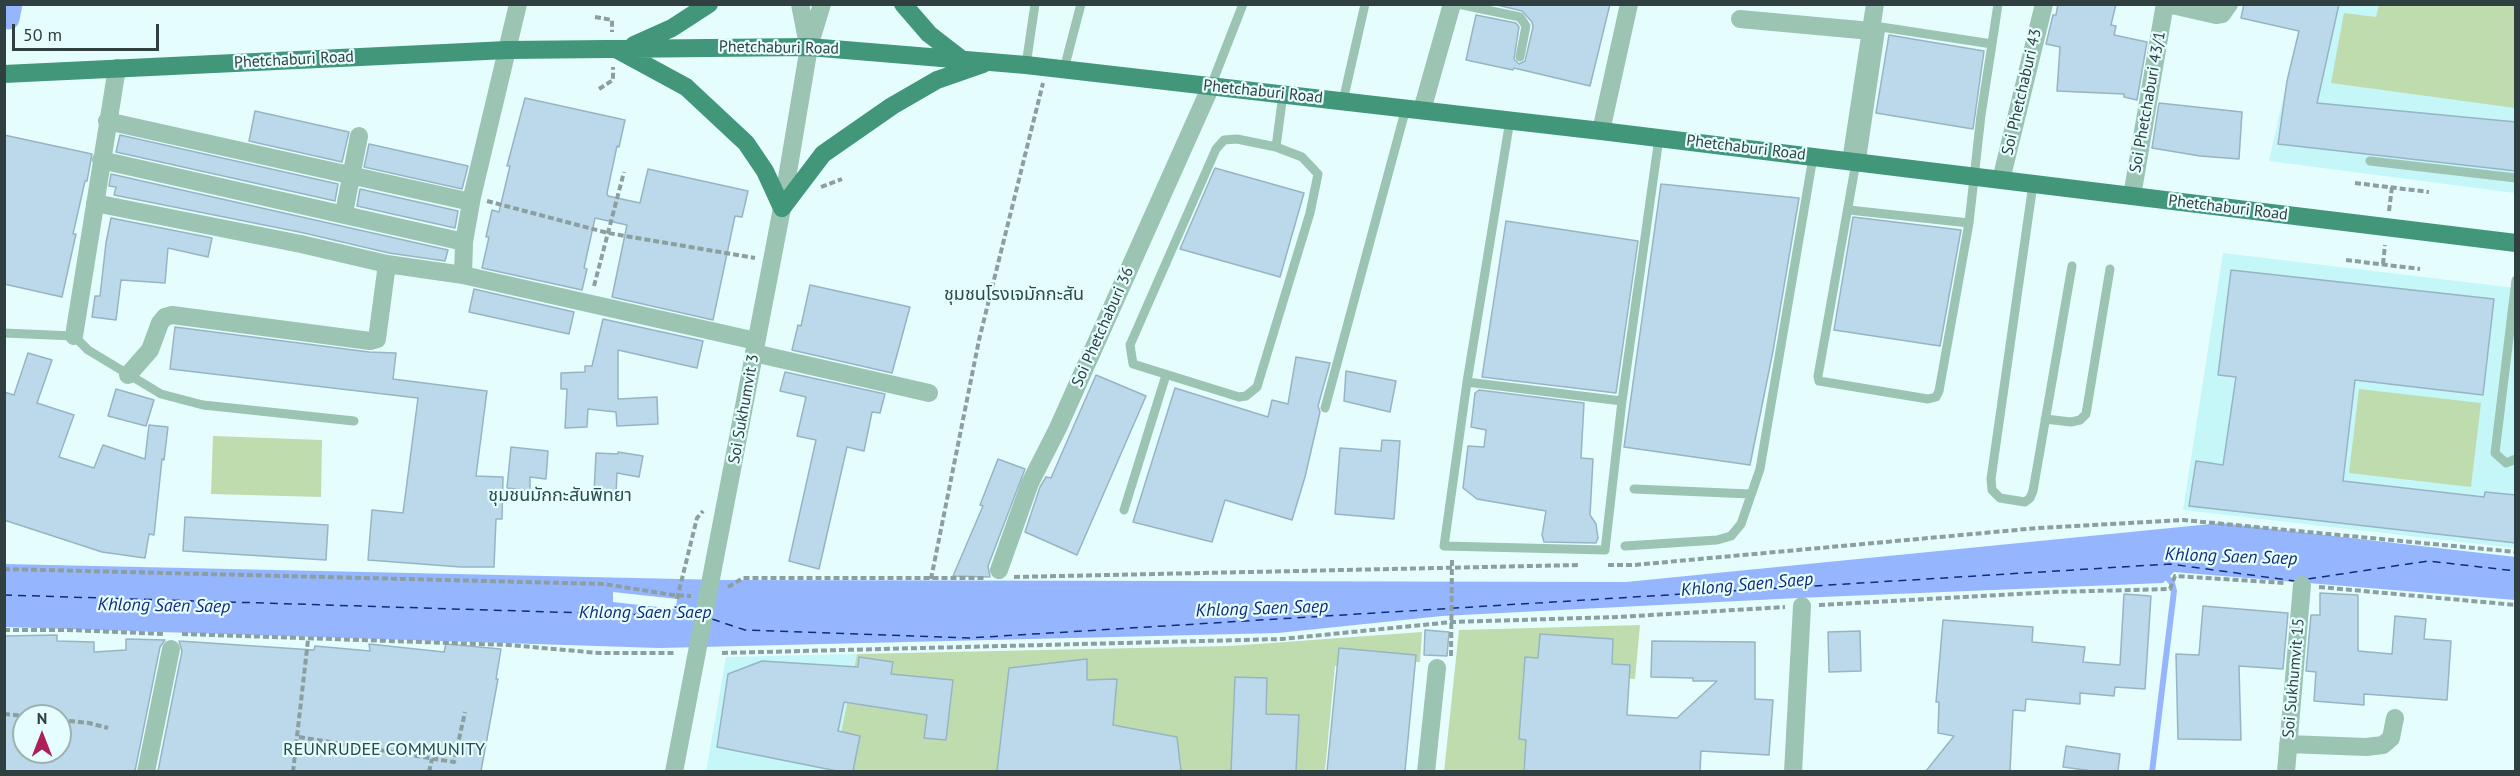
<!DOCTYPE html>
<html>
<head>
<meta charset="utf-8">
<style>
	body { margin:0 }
	#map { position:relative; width:2520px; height:776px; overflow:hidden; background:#e6fdfe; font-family:"PT Sans",sans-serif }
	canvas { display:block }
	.frame { position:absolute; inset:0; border:6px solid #304040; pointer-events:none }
	.north { position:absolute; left:12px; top:704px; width:60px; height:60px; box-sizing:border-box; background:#e6fdfe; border:2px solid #9db1b2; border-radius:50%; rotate:0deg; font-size:16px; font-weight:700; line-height:24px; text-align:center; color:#304040 }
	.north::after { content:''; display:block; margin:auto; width:21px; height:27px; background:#ae1f59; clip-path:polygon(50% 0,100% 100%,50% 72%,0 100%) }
	.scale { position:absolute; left:12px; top:24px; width:147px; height:27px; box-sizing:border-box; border:3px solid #304040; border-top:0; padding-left:8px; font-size:18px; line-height:21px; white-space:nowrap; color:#304040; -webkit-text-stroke:4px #e6fdfe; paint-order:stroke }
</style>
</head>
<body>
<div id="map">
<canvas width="2520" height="776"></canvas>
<div class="frame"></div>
<div class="north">N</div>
<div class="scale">50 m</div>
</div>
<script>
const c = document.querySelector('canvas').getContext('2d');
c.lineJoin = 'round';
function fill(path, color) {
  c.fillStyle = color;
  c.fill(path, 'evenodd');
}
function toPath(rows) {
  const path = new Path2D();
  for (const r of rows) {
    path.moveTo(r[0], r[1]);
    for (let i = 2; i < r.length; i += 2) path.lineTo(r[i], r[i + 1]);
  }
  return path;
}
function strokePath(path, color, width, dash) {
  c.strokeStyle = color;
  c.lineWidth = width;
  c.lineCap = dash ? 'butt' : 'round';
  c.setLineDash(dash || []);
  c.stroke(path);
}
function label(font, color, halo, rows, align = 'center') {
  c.font = font + ' "PT Sans","Noto Sans Thai",sans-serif';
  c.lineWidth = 4.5;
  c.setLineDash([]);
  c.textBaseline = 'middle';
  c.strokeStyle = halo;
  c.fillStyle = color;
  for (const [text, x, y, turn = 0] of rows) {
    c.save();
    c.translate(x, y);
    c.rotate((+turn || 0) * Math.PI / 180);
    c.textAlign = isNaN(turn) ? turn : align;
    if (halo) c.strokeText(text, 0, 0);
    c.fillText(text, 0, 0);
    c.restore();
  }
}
fill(toPath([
	[2304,5,2515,5,2515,193,2269,161],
	[2223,253,2515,288,2515,548,2183,510],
	[857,654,833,771,706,772,726,657]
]), '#c5f6f8');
fill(toPath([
	[2379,4,2515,5,2515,108,2331,83,2344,13,2376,17],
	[2359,389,2481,403,2471,487,2349,473],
	[213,436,322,440,321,497,211,494],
	[1640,625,1635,679,1536,673,1523,771,1444,772,1459,630],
	[1422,632,1420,662,1335,666,1325,771,833,772,857,654,1230,646]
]), '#bfdcaf');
fill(toPath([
	[2221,523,2516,557,2515,600,2174,572,2163,583,1798,598,1442,616,1278,633,659,648,5,627,5,564,725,580,1626,582]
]), '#95b6fe');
fill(toPath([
	[613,592,677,599,676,609,613,602]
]), '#e6fdfe');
strokePath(toPath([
	[2152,772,2174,591,2172,583,2163,573]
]), '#95b6fe', 6);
strokePath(toPath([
	[9,19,12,4]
]), '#95b6fe', 21);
strokePath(toPath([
	[2308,579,2428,561,2516,571],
	[4,595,649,615,675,607,696,614],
	[712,619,745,630,969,638,2170,564,2295,581]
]), '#112b7c', 1.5, [8, 6]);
const building = toPath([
	[1493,4,1610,4,1590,86,1514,68,1513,70,1466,60,1476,15,1516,23,1519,27,1514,59,1519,64,1525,61,1533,27,1532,22,1522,11,1493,4],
	[2058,4,2116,4,2111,25,2116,26,2114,35,2147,42,2137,100,2124,97,2124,94,2057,91,2060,47,2046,44,2053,15,2056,15,2058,4],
	[2244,4,2339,4,2317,103,2516,122,2516,171,2278,144,2287,81,2299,31,2241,18,2244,4],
	[1889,35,1984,51,1973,129,1876,113,1889,35],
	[525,98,625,120,619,147,617,146,607,193,608,196,640,203,648,169,748,191,742,217,735,216,713,320,612,297,627,225,595,218,584,268,587,269,582,290,482,268,489,237,486,237,492,210,499,212,510,166,507,166,525,98],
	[2159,103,2242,112,2239,159,2200,156,2152,148,2159,103],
	[255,111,349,132,342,162,249,141,255,111],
	[4,135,92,154,87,181,85,181,73,234,76,234,62,297,4,284,4,135],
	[120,135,338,184,335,201,116,152,120,135],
	[369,144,468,166,462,189,364,167,369,144],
	[1215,168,1304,193,1280,277,1180,249,1215,168],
	[111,174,448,250,445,261,389,253,304,233,114,195,116,187,109,186,111,174],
	[1661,184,1799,198,1773,351,1750,465,1624,447,1661,184],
	[360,189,458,211,455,228,357,206,360,189],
	[1853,217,1961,230,1940,346,1834,330,1853,217],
	[111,218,212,238,208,257,168,248,165,283,121,280,116,320,92,317,95,296,100,296,106,243,111,218],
	[1506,221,1638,241,1616,393,1482,377,1506,221],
	[2231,270,2494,299,2483,395,2355,380,2343,481,2484,497,2485,492,2516,495,2516,543,2189,506,2196,461,2223,465,2236,377,2218,375,2231,270],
	[810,285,910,307,892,373,792,350,798,325,801,326,810,285],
	[474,289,574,312,569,334,469,312,474,289],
	[603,319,703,341,697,368,618,350,618,399,657,397,658,424,617,426,616,412,588,409,587,427,565,428,567,389,561,389,561,373,585,372,585,366,592,366,603,319],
	[175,327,369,352,396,353,393,379,487,391,476,476,503,477,502,519,496,519,494,567,461,567,368,560,372,510,403,513,418,398,170,369,175,327],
	[28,353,52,360,37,403,74,415,59,457,94,468,103,445,145,459,149,425,168,427,164,460,162,459,154,535,149,534,145,558,102,552,4,520,4,392,14,395,28,353],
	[1296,357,1330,363,1318,406,1320,412,1305,477,1292,520,1225,500,1212,542,1133,522,1175,388,1268,417,1272,400,1288,404,1296,357],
	[1346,371,1396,381,1390,412,1344,401,1346,371],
	[785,372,885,394,880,413,872,412,864,451,847,447,819,569,789,561,816,440,797,436,806,397,780,391,785,372],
	[1096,375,1146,396,1077,555,1025,532,1040,487,1046,477,1051,478,1096,375],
	[116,389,154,400,146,426,108,416,116,389],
	[1479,390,1584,403,1581,458,1593,459,1590,515,1596,524,1598,538,1596,543,1544,542,1542,535,1546,511,1477,499,1463,488,1468,446,1484,447,1486,430,1471,427,1475,393,1479,390],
	[1382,440,1400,441,1394,519,1335,514,1340,448,1381,451,1382,440],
	[511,447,548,451,546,479,530,477,530,491,507,488,511,447],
	[618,452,643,456,639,477,617,473,616,494,594,493,596,453,618,454,618,452],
	[998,459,1025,469,988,566,990,577,953,576,983,506,980,505,998,459],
	[185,517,328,525,326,560,183,551,185,517],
	[2320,593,2358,595,2358,651,2392,654,2395,616,2426,619,2424,639,2451,641,2447,700,2364,694,2364,705,2314,701,2316,672,2306,671,2311,615,2320,615,2320,593],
	[2124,594,2151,596,2145,689,2115,687,2114,696,2080,693,2080,704,2026,699,2025,711,2013,710,2010,771,1926,771,1954,736,1938,733,1939,702,1936,702,1943,620,2033,627,2032,642,2085,647,2083,662,2120,665,2124,594],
	[2203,606,2288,613,2283,669,2239,666,2241,740,2178,739,2176,654,2199,655,2203,606],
	[1425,630,1449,632,1447,656,1424,655,1425,630],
	[1860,631,1861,671,1829,672,1828,632,1860,631],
	[1540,634,1613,639,1612,664,1630,665,1627,715,1677,718,1717,681,1693,681,1693,678,1651,677,1652,641,1755,642,1755,699,1773,700,1769,755,1701,751,1700,771,1524,771,1526,740,1519,739,1525,657,1538,658,1540,634],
	[57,635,57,641,94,642,94,652,126,650,126,639,165,640,160,647,135,771,4,771,4,636,57,635],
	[24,714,60,716,60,752,24,752,24,714],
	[179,641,314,650,315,646,370,651,369,644,444,652,446,644,501,649,496,679,498,679,481,771,158,771,182,651,179,641],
	[1339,648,1416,655,1405,771,1327,771,1339,648],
	[859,657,893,662,891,674,953,680,946,740,924,738,927,715,844,702,838,731,860,736,853,771,837,771,717,747,728,674,762,661,858,667,859,657],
	[1087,659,1087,680,1117,679,1113,725,1177,737,1181,771,997,771,1009,668,1087,659],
	[1235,677,1267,678,1266,714,1299,715,1296,771,1231,771,1235,677],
	[2066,746,2120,754,2118,771,2092,771,2063,767,2066,746]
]);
fill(building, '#bbd9ea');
strokePath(building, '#97b4c4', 1.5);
strokePath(toPath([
	[595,17,612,20,612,32],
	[599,89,613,80,613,67],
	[2355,183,2429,192],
	[821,187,842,179],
	[487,201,608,233,755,258],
	[2389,211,2392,187],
	[2346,260,2420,269],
	[2383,264,2385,245],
	[594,286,624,172],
	[1608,565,1634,565,2038,528,2183,520,2516,552],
	[4,569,604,584,673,595,691,596],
	[1014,577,1579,565],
	[931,579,979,340,1043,83],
	[728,587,743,578,985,578],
	[2319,587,2516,605],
	[677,599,697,518,703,511],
	[1819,605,2053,592,2170,589,2175,576,2285,583],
	[4,630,68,630,163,634],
	[182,634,509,645,599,653,676,653],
	[722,653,1282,639,1452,622,1618,617,1785,607],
	[1451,656,1452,559],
	[4,714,25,716],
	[60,720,89,723,108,728],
	[299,737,454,762,465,712],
	[293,772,308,640],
	[429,772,432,759]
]), '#8c9fa0', 4, [6, 3]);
strokePath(toPath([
	[1458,4,1520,17,1526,26,1520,57],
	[1992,44,1998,4],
	[1026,65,1035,4],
	[1064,69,1081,4],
	[1211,86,1243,4],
	[1343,101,1365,4],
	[1510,120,1467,382,1444,546,1605,550,1622,401,1659,138],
	[1237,139,1276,147,1302,157,1318,174,1310,213,1257,387,1246,396,1239,397,1133,364,1130,345,1216,149,1224,140,1237,139],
	[1276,147,1283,94],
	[2370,161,2516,178],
	[1856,162,1818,376,1819,381,1928,399,1936,397,1939,391,1969,223,1981,115,1992,44,1881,27,1861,163],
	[2033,184,1991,479,1992,490,2000,498,2025,502,2030,498,2033,491,2072,266],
	[1849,210,1969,223],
	[2516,280,2495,453,2506,463,2516,459],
	[4,333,74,336,88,350,161,394,203,405,354,421],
	[1467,382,1622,401],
	[1325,408,1406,108],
	[2045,419,2071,422,2080,420,2086,414,2110,269],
	[1634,489,1750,494],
	[1124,510,1166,375],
	[1625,546,1717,540,1731,536,1741,524,1760,469,1813,157]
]), '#9bc4b3', 9);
strokePath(toPath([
	[1740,19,1871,31],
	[1422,110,1452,4],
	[107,121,471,202],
	[1601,131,1629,4],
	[101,160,464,242],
	[1851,161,1875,4],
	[2001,180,2044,4],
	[2132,196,2164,9,2172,5,2216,15,2222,14,2229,4],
	[95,203,301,244,387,264,463,275,464,242,472,197,518,4],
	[344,213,359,136],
	[463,275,756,341],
	[74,336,117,68],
	[754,353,929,393],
	[128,375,150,350,160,323,165,317,172,315,370,341,377,339,387,264],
	[999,570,1030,483,1058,428,1211,86],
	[2288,744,2366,747,2383,745,2391,738,2395,718],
	[146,772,171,649],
	[1426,772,1437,668],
	[1793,772,1802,606],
	[2286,772,2302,585]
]), '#9bc4b3', 18);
strokePath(toPath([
	[800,4,808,45],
	[674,772,782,208,809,47,822,4]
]), '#9bc4b3', 18);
strokePath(toPath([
	[903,4,929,34,960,58],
	[634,45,672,28,709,4],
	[616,49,686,87,746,143,765,171,782,208,823,154,892,106,937,80,983,64],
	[4,74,507,50,809,47,1026,65,1601,131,2516,243]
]), '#429679', 18);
label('16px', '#304040', '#e6fdfe', [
	["Phetchaburi Road",779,48,1],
	["Phetchaburi Road",294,60,-3],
	["Phetchaburi Road",1263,92,6],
	["Soi Phetchaburi 43",2022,92,-77],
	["Soi Phetchaburi 43/1",2148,102,-80],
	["Phetchaburi Road",1746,148,7],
	["Phetchaburi Road",2228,208,7],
	["Soi Phetchaburi 36",1103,327,-66],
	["Soi Sukhumvit 3",744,409,-80],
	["Soi Sukhumvit 15",2294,678,-85]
]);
label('18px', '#294b4d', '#e6fdfe', [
	["ชุมชนโรงเจมักกะสัน",1014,295],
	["ชุมชนมักกะสันพิทยา",560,496],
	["REUNRUDEE COMMUNITY",384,750]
]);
label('italic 18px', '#112b7c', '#e6fdfe', [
	["Khlong Saen Saep",2231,557,2],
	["Khlong Saen Saep",1747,585,-5],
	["Khlong Saen Saep",164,606,1],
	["Khlong Saen Saep",1262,609,-2],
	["Khlong Saen Saep",645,613]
]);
</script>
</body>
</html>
